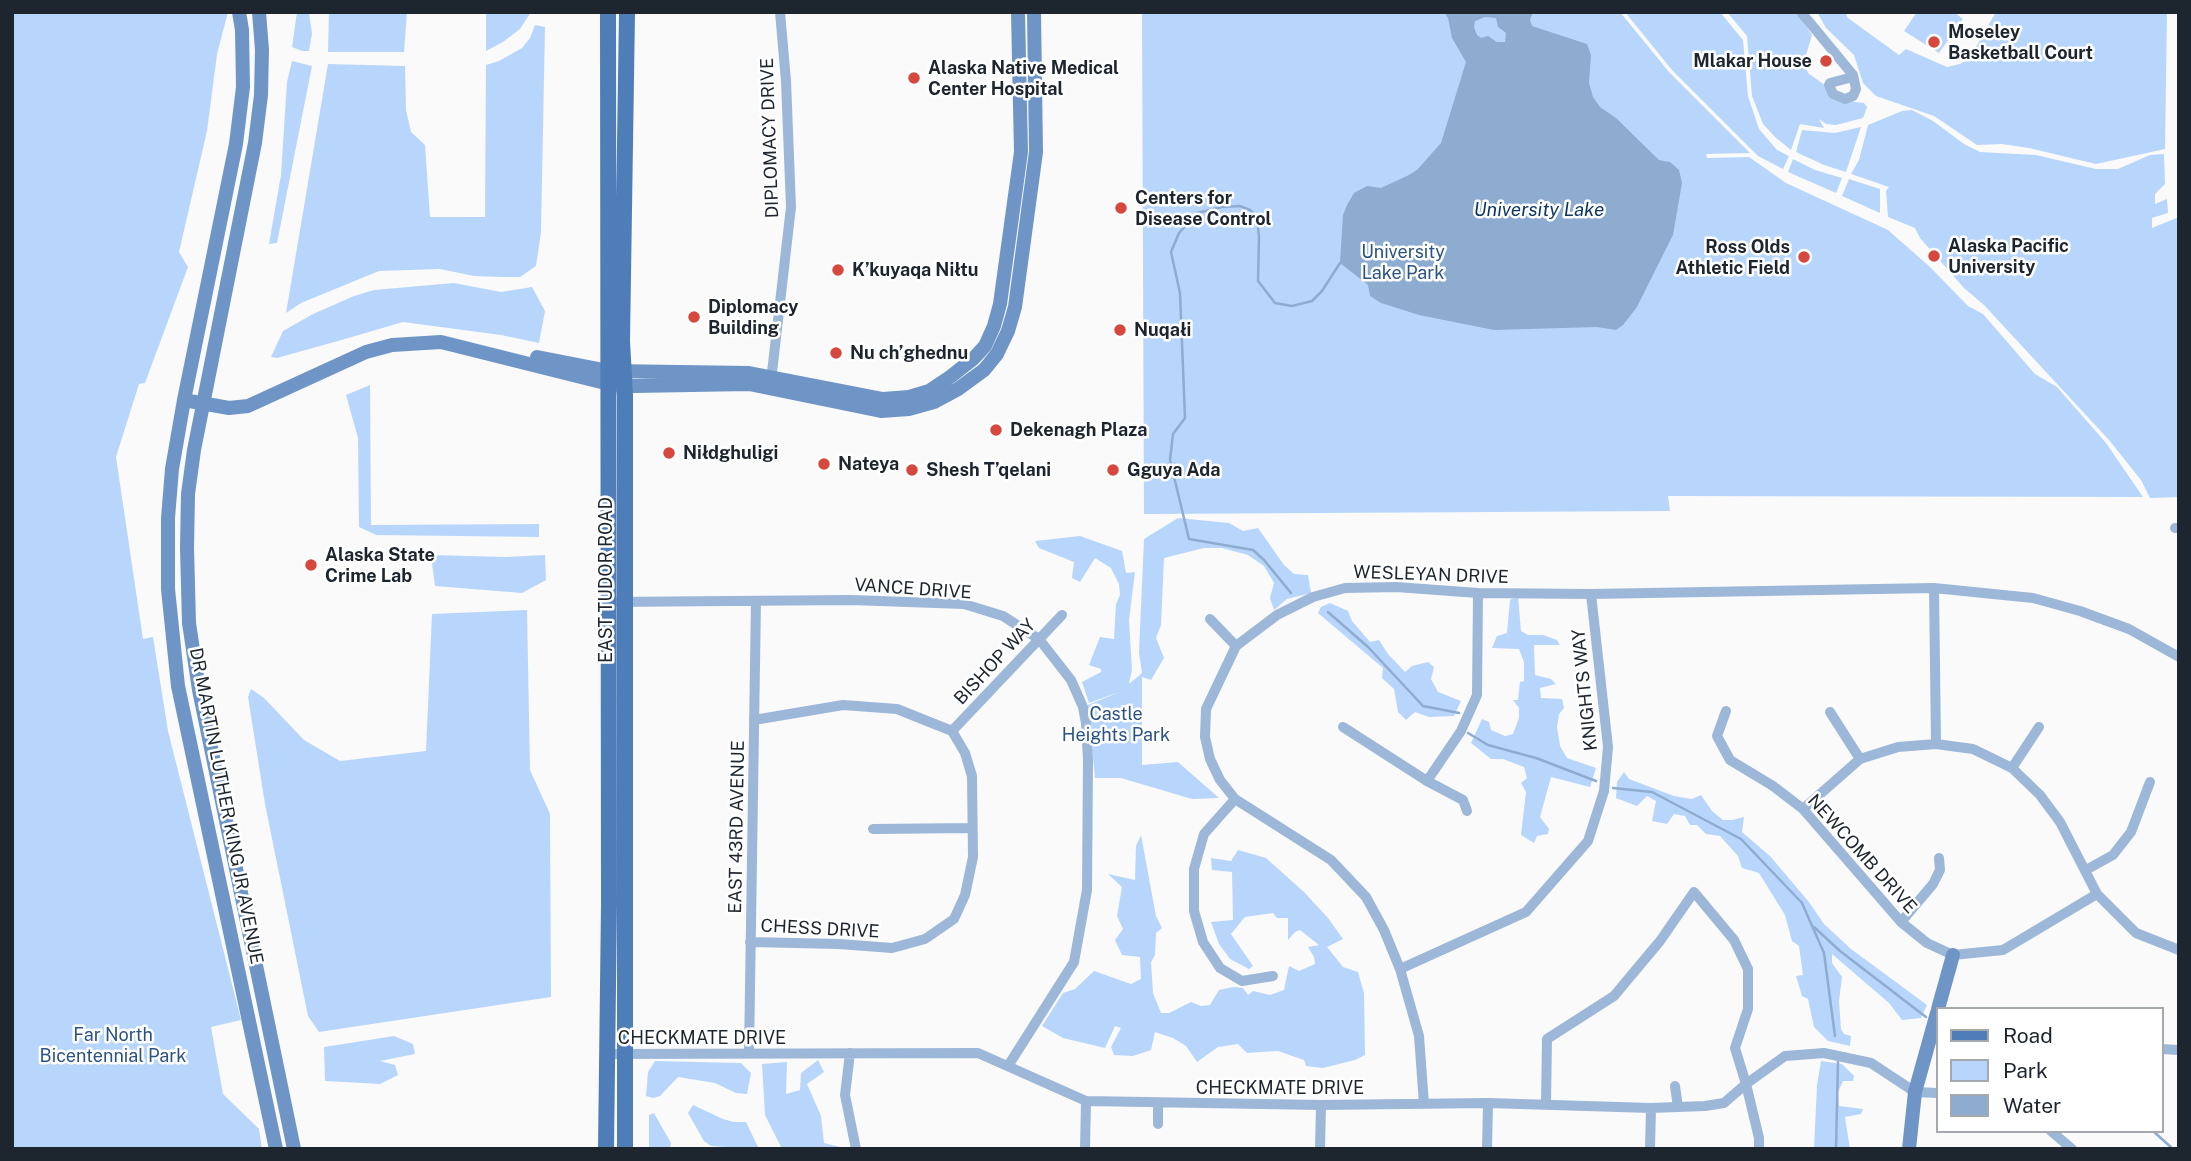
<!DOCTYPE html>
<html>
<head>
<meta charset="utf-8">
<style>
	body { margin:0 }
	#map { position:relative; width:2191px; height:1161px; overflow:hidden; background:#fafafa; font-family:"Public Sans",sans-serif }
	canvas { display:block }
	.frame { position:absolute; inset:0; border:14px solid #1d252f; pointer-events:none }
	.legend { position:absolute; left:1936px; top:1007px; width:228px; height:126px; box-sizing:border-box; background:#fff; border:2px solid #a5a8ac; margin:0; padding:9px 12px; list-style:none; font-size:21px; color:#1d252f }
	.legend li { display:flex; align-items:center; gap:14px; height:35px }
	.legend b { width:35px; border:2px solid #a5a8ac }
</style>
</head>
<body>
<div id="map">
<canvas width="2191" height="1161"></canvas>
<div class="frame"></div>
<ul class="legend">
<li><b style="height:9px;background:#4e7db7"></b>Road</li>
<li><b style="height:19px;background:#b8d6fc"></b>Park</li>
<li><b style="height:19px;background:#8eabd0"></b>Water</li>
</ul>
</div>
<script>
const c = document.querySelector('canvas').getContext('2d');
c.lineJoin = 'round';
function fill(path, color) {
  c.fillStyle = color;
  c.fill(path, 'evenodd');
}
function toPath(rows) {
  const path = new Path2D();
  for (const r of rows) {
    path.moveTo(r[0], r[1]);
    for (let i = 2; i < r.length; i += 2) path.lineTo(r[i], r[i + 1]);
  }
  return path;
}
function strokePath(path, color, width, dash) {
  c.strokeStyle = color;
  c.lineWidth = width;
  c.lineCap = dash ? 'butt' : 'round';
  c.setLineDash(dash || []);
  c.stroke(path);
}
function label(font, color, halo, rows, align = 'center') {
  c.font = font + ' "Public Sans",sans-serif';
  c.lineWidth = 5;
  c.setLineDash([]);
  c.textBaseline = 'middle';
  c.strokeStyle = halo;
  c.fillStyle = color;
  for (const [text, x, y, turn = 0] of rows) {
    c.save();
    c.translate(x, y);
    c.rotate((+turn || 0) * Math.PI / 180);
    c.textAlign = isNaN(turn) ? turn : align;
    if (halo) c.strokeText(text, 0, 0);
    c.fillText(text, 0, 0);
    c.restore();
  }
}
fill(toPath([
	[12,12,228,12,217,54,207,131,179,252,188,267,145,383,139,384,116,457,143,639,153,637,168,731,241,1020,211,1027,223,1094,259,1129,262,1149,12,1149],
	[297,12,309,12,312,34,309,51,302,51,292,47],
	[329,12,407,12,404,52,328,52],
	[486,12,531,12,520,29,503,42,486,51],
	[1142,12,1620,12,1669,72,1750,153,1706,154,1707,158,1749,157,1786,183,1888,230,1930,267,1968,306,1983,314,2035,374,2057,387,2106,443,2143,497,1668,496,1670,511,1144,514],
	[1625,12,1720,12,1743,40,1748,96,1759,129,1777,150,1789,156,1783,169,1758,156,1672,70],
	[1727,12,1797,12,1812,35,1804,62,1808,73,1847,101,1864,103,1867,107,1863,118,1836,125,1826,124,1819,119,1824,128,1800,124,1791,150,1775,137,1763,124,1752,96,1747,36],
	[1817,12,1845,12,1848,18,1899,55,1906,49,1947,67,1960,64,1969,59,1996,12,2167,12,2165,149,2096,164,2029,148,2002,144,1977,145,1934,116,1876,96,1863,83,1854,55,1826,28],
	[1917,12,1954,12,1963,19,1939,53,1904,31],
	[535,25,545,27,541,232,536,266,520,277,501,277,474,276,440,269,379,271,301,303,286,313,328,64,405,66,406,110,411,132,425,145,430,217,485,217,486,65,499,61,522,48,530,38],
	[292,61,312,66,277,243,269,244,281,175,287,82],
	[1912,110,1933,121,1964,144,1980,152,2036,155,2096,169,2118,169,2150,155,2164,154,2165,184,2155,194,2155,204,2167,199,2168,213,2152,218,2152,228,2179,217,2179,497,2150,498,2141,480,2109,440,1984,305,1964,288,1920,238,1915,228,1888,217,1886,191,1889,187,1851,174,1859,160,1868,125,1902,111],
	[1861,127,1846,172,1824,165,1796,152,1802,130,1835,133],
	[1793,159,1815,170,1842,178,1836,193,1788,172],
	[1849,179,1880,189,1880,213,1842,196],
	[454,283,501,292,532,287,545,311,539,343,501,335,403,322,345,339,277,358,271,357,283,331,313,314,354,296,374,290],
	[370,385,371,525,539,524,539,537,376,535,359,527,358,438,346,395],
	[1178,518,1229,523,1243,531,1258,528,1284,565,1294,574,1308,575,1311,593,1287,599,1274,610,1270,598,1274,583,1264,566,1248,555,1222,548,1204,548,1164,558,1161,625,1156,638,1164,658,1151,680,1142,677,1142,765,1178,762,1219,798,1192,799,1121,778,1095,778,1088,705,1119,692,1089,703,1082,682,1101,672,1101,669,1089,665,1100,637,1114,639,1116,604,1120,595,1119,584,1111,568,1095,558,1080,582,1072,578,1074,562,1039,548,1035,541,1080,536,1122,551,1126,573,1135,572,1129,620,1132,670,1129,684,1142,673,1139,653,1144,539],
	[431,555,506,557,545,555,546,580,522,593,435,586],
	[1518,596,1521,631,1528,635,1543,635,1557,640,1560,645,1534,645,1535,675,1551,679,1556,684,1540,688,1541,698,1562,699,1564,708,1559,714,1557,727,1560,746,1567,758,1596,768,1590,787,1551,777,1540,817,1549,829,1548,834,1537,836,1534,843,1521,835,1526,792,1521,783,1527,778,1524,767,1503,759,1491,759,1471,743,1482,719,1489,722,1491,730,1505,736,1513,734,1519,718,1519,708,1513,700,1518,700,1520,682,1524,681,1524,662,1519,649,1492,648,1497,636,1507,633,1510,600],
	[1330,603,1348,611,1352,621,1370,642,1379,640,1388,654,1405,672,1412,666,1428,662,1434,667,1431,679,1438,692,1461,701,1454,716,1429,717,1415,712,1406,720,1398,712,1394,689,1382,678,1383,668,1318,613,1321,607],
	[527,610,530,770,550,814,551,997,319,1032,308,1016,265,804,248,697,251,689,264,698,304,740,340,761,426,751,432,614],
	[1624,772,1629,779,1674,796,1692,799,1701,795,1712,811,1723,820,1732,820,1744,817,1742,832,1770,856,1809,902,1824,924,1851,949,1927,1005,1921,1018,1902,1020,1889,1003,1832,954,1832,963,1842,977,1839,1001,1841,1029,1844,1034,1851,1036,1850,1046,1828,1041,1814,1027,1808,999,1802,996,1796,976,1803,975,1799,946,1792,941,1785,915,1759,873,1742,868,1738,856,1720,836,1706,834,1697,825,1690,825,1685,816,1674,814,1667,824,1652,821,1656,801,1647,796,1637,806,1616,798,1617,782],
	[1141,835,1156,916,1162,928,1156,933,1155,955,1151,962,1153,993,1161,1013,1169,1013,1191,1002,1201,1006,1210,1005,1219,990,1233,987,1243,988,1248,995,1253,991,1270,995,1284,990,1289,966,1299,971,1315,964,1314,957,1308,947,1319,945,1300,930,1295,932,1288,940,1288,918,1277,918,1273,913,1245,917,1231,934,1253,966,1249,969,1230,959,1219,944,1211,922,1233,920,1232,872,1212,870,1211,858,1231,861,1238,850,1266,858,1304,892,1328,918,1343,939,1327,947,1343,967,1358,972,1364,993,1365,1055,1355,1060,1323,1068,1306,1066,1304,1060,1278,1051,1247,1053,1238,1044,1218,1047,1197,1062,1186,1046,1173,1038,1155,1032,1151,1050,1133,1056,1114,1055,1111,1047,1121,1028,1115,1026,1105,1048,1063,1038,1042,1026,1063,993,1075,989,1094,971,1131,984,1141,979,1140,957,1122,955,1115,940,1123,929,1117,916,1122,887,1108,874,1135,880,1136,846],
	[394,1036,413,1044,415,1054,380,1061,395,1065,398,1075,380,1084,325,1081,324,1047],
	[818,1060,824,1072,807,1084,821,1116,824,1143,848,1149,782,1149,765,1115,762,1064,787,1062,786,1094,800,1090,801,1073],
	[655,1061,741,1063,751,1073,747,1094,736,1093,715,1083,678,1077,660,1096,653,1098,646,1096,648,1072],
	[1821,1061,1842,1064,1854,1076,1853,1081,1843,1081,1838,1092,1839,1106,1863,1109,1861,1114,1845,1117,1850,1149,1814,1149,1817,1085],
	[693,1105,723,1119,734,1122,746,1122,759,1149,711,1146,704,1141,688,1113],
	[654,1113,671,1143,670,1149,649,1149,649,1115]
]), '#b8d6fc');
fill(toPath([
	[1444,12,1533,12,1530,20,1532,26,1587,44,1591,55,1589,83,1593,97,1600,107,1616,118,1659,160,1670,162,1679,170,1682,183,1673,235,1637,307,1623,325,1616,330,1597,327,1494,330,1419,315,1381,303,1370,296,1368,285,1340,263,1343,215,1347,205,1354,193,1367,186,1381,188,1407,176,1417,170,1441,143,1466,62,1452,38,1448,18],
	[1485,17,1496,18,1498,27,1506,33,1505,42,1497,42,1488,36,1481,38,1477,35,1474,27,1475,21]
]), '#8eabd0');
strokePath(toPath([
	[1291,593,1264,560,1253,550,1189,539,1170,460,1173,434,1185,418,1180,293,1171,252,1179,233,1197,213,1222,207,1240,206,1250,210,1257,217,1259,237,1258,281,1275,303,1292,306,1312,301,1322,291,1340,263],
	[1328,612,1368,647,1423,706,1459,713],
	[1468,733,1488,745,1536,758,1596,781],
	[1613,788,1652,792,1741,839,1802,903,1824,953,1835,1036],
	[1814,927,1840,951,1926,1017],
	[2153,1131,2173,1149],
	[1836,1149,1838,1061]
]), '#8eabd0', 2.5);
strokePath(toPath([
	[1801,12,1853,75,1856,89,1853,96,1845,99,1833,94,1829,85,1830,83,1849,78,1853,75],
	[771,381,791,207,786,81,780,12],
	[2175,528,2179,528],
	[1934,588,1936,744],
	[609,602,851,600,964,604,1003,616,1039,639,1071,680,1083,707,1086,723,1088,760,1087,890,1074,962,1008,1066],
	[1210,619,1236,646],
	[1726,711,1717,736,1730,760,1773,786,1803,809,1901,922,1927,943,1953,955,2003,950,2097,894],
	[1830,712,1860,759],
	[1343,727,1427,781,1463,800,1467,811],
	[952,731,1062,615],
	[2012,768,2039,727],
	[1427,781,1461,731,1477,695,1478,593],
	[1235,799,1204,834,1194,869,1194,911,1203,942,1220,968,1242,981,1273,976],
	[1803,809,1860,759,1898,747,1936,744,1973,749,2012,768,2040,795,2060,822,2097,894,2136,933,2179,950],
	[873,829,972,828],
	[2086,870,2113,855,2131,832,2150,782],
	[1901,922,1933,884,1940,870,1939,858],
	[750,942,839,944,892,948,925,939,954,919,965,895,973,857,972,776,965,753,952,731,897,709,843,705,754,720],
	[1400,969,1526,912,1588,841,1604,791,1608,747,1591,594],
	[2161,1049,2179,1050],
	[749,1053,756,601],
	[850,1053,845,1095,856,1149],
	[607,1054,978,1053,1086,1101,1321,1105,1488,1103,1651,1108,1705,1106,1724,1103,1746,1084,1785,1056,1824,1053,1871,1063,1915,1092,1937,1093],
	[1675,1086,1678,1107],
	[1424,1104,1419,1036,1400,969,1384,930,1366,897,1331,860,1235,799,1220,780,1210,759,1205,737,1206,709,1236,646,1277,615,1313,597,1345,588,1396,587,1478,593,1591,594,1934,588,2033,598,2080,611,2129,629,2179,657],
	[1546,1104,1547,1039,1614,996,1660,941,1694,892,1734,940,1748,969,1748,1009,1735,1048,1746,1084,1759,1138,1759,1149],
	[1158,1124,1158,1104],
	[2051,1131,2072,1149],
	[1085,1149,1086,1101],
	[1320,1149,1321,1105],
	[1487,1149,1488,1103],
	[1650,1149,1651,1108]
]), '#9db7d8', 10);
strokePath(toPath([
	[239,12,242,30,243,87,236,144,184,400,172,469,168,518,168,589,178,686,276,1149],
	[259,12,262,50,261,95,255,143,194,450,188,494,187,548,189,623,199,690,294,1149],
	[537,357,609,371,749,373,883,399,909,397,929,391,950,377,973,359,985,346,994,326,1000,304,1021,152,1018,12],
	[184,400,229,408,248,406,366,352,392,345,441,342,609,384,634,386,749,384,881,411,909,409,934,402,958,389,984,370,997,354,1008,331,1015,307,1036,152,1034,12],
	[1938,1009,1953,955],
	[1909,1149,1915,1092,1937,1013]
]), '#6f95c6', 14);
strokePath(toPath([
	[606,1149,609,904,608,12],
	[625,1149,625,396,622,341,627,12]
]), '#4e7db7', 16);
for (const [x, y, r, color] of [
	[1934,42,7,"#d6483e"],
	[1826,61,7,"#d6483e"],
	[914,78,7,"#d6483e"],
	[1121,208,7,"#d6483e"],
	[1934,256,7,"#d6483e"],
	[1804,257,7,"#d6483e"],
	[838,270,7,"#d6483e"],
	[694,317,7,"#d6483e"],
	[1120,330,7,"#d6483e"],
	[836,353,7,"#d6483e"],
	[996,430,7,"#d6483e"],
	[669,453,7,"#d6483e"],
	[824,464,7,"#d6483e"],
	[912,470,7,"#d6483e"],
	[1113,470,7,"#d6483e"],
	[311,565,7,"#d6483e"]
]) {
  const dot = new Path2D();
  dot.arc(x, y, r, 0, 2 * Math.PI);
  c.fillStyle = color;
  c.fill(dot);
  strokePath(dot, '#fff', 2.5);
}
label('bold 18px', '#1d252f', '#fff', [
	["Moseley",1948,32],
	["Basketball Court",1948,53],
	["Mlakar House",1812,61,"right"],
	["Alaska Native Medical",928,68],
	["Center Hospital",928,89],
	["Centers for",1135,198],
	["Disease Control",1135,219],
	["Alaska Pacific",1948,246],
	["University",1948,267],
	["Ross Olds",1790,247,"right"],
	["Athletic Field",1790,268,"right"],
	["K’kuyaqa Niłtu",852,270],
	["Diplomacy",708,307],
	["Building",708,328],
	["Nuqałi",1134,330],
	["Nu ch’ghednu",850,353],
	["Dekenagh Plaza",1010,430],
	["Niłdghuligi",683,453],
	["Nateya",838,464],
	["Shesh T’qelani",926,470],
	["Gguya Ada",1127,470],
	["Alaska State",325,555],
	["Crime Lab",325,576]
], 'left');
label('18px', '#1d252f', '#fff', [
	["DIPLOMACY DRIVE",770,138,-92],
	["WESLEYAN DRIVE",1431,575,2],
	["EAST TUDOR ROAD",606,580,-90],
	["VANCE DRIVE",913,589,4],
	["BISHOP WAY",995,662,-47],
	["KNIGHTS WAY",1585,690,-96],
	["DR MARTIN LUTHER KING JR AVENUE",226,806,79],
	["EAST 43RD AVENUE",737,827,-89],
	["NEWCOMB DRIVE",1862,854,48],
	["CHESS DRIVE",820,929,3],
	["CHECKMATE DRIVE",702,1038],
	["CHECKMATE DRIVE",1280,1088]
]);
label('18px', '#2a5283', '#fff', [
	["University",1403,252],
	["Lake Park",1403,273],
	["Castle",1116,714],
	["Heights Park",1116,735],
	["Far North",113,1035],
	["Bicentennial Park",113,1056]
]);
label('italic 19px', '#0e3766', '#fff', [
	["University Lake",1539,210]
]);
</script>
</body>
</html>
